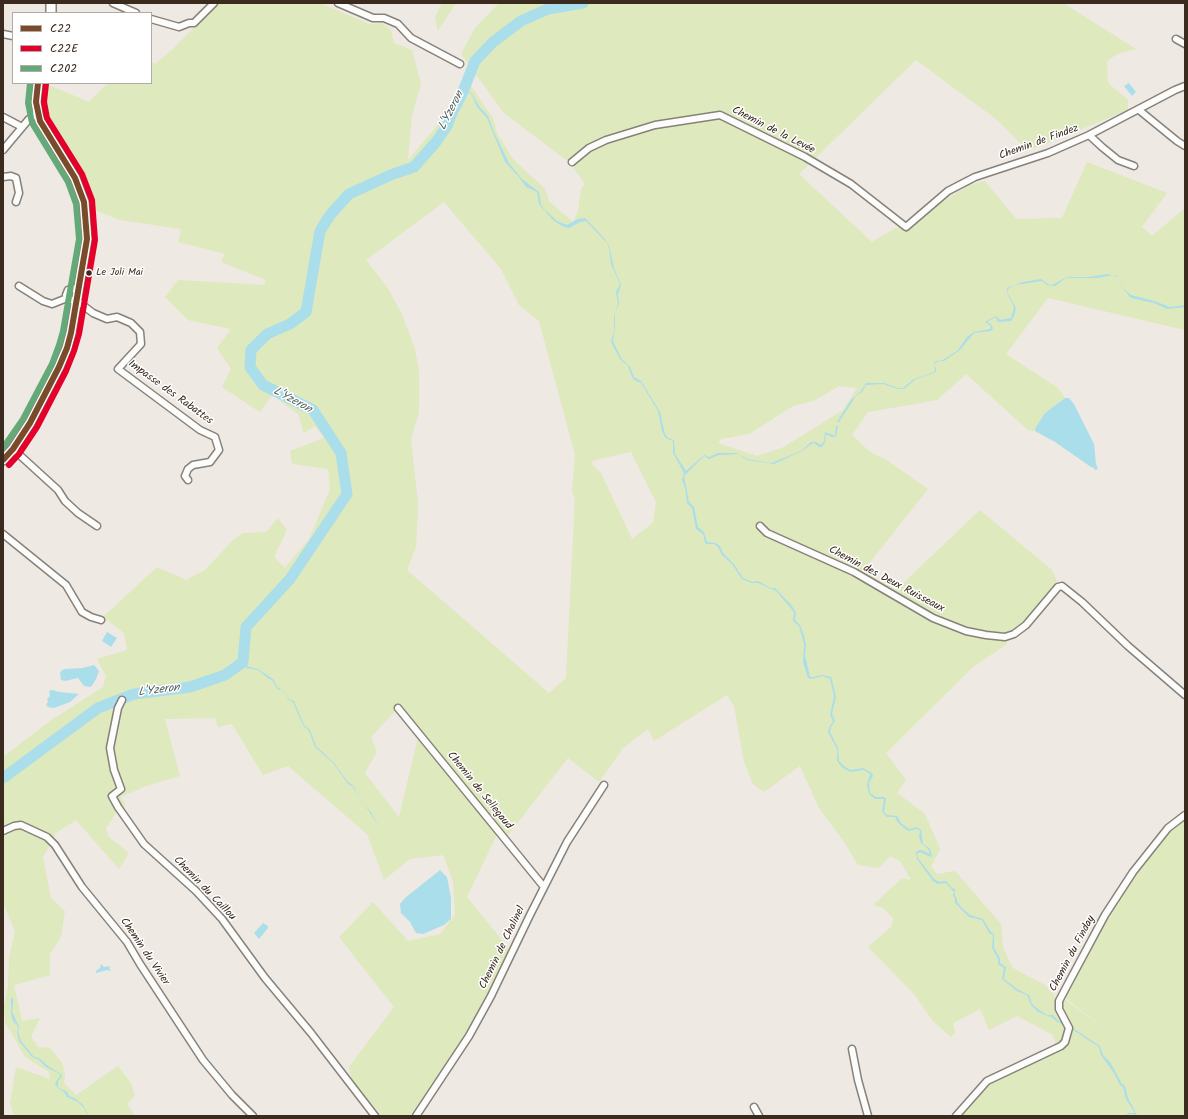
<!DOCTYPE html>
<html>
<head>
<meta charset="utf-8">
<style>
	body { margin:0 }
	#map { position:relative; width:1188px; height:1119px; overflow:hidden; background:#eee9e2; font-family:Kalam,sans-serif }
	canvas { display:block }
	.frame { position:absolute; inset:0; border:4px solid #3b2a1e; pointer-events:none }
	.legend { position:absolute; left:12px; top:12px; width:140px; height:72px; box-sizing:border-box; background:#fff; border:1px solid #b1aaa5; margin:0; padding:5px 7px; list-style:none; font-size:12px; color:#3b2a1e }
	.legend li { display:flex; align-items:center; gap:8px; height:20px }
	.legend b { width:20px; border:1px solid #b1aaa5 }
</style>
</head>
<body>
<div id="map">
<canvas width="1188" height="1119"></canvas>
<div class="frame"></div>
<ul class="legend">
<li><b style="height:5px;background:#7a4b2a"></b>C22</li>
<li><b style="height:5px;background:#e4002b"></b>C22E</li>
<li><b style="height:5px;background:#64aa78"></b>C202</li>
</ul>
</div>
<script>
const c = document.querySelector('canvas').getContext('2d');
c.lineJoin = 'round';
function fill(path, color) {
  c.fillStyle = color;
  c.fill(path, 'evenodd');
}
function toPath(rows) {
  const path = new Path2D();
  for (const r of rows) {
    path.moveTo(r[0], r[1]);
    for (let i = 2; i < r.length; i += 2) path.lineTo(r[i], r[i + 1]);
  }
  return path;
}
function strokePath(path, color, width, dash) {
  c.strokeStyle = color;
  c.lineWidth = width;
  c.lineCap = dash ? 'butt' : 'round';
  c.setLineDash(dash || []);
  c.stroke(path);
}
function label(font, color, halo, rows, align = 'center') {
  c.font = font + ' Kalam,sans-serif';
  c.lineWidth = 3;
  c.setLineDash([]);
  c.textBaseline = 'middle';
  c.strokeStyle = halo;
  c.fillStyle = color;
  for (const [text, x, y, turn = 0] of rows) {
    c.save();
    c.translate(x, y);
    c.rotate((+turn || 0) * Math.PI / 180);
    c.textAlign = isNaN(turn) ? turn : align;
    if (halo) c.strokeText(text, 0, 0);
    c.fillText(text, 0, 0);
    c.restore();
  }
}
fill(toPath([
	[218,3,320,3,369,24,382,23,391,30,394,43,412,50,421,84,412,115,408,160,471,86,493,118,497,133,513,159,545,189,549,201,573,222,578,211,581,189,585,184,570,163,504,113,461,54,475,28,499,3,1063,3,1136,49,1117,54,1107,61,1108,83,1128,100,1128,110,1028,151,996,119,916,60,799,174,872,242,970,185,985,181,1016,219,1062,218,1087,162,1167,193,1142,227,1152,236,1185,208,1185,330,1048,298,1006,354,1058,388,1065,398,1045,413,1036,427,1035,431,1028,430,966,374,937,400,868,412,852,435,870,452,885,459,928,489,863,571,896,590,980,510,1052,570,1061,590,1037,617,1008,641,1005,638,1007,644,973,667,886,753,906,780,897,793,925,814,940,849,931,867,937,874,955,871,1001,924,1003,948,1013,968,1045,985,1058,1000,1063,998,1105,1029,1064,997,1105,922,1146,860,1170,830,1185,818,1185,1116,961,1116,985,1087,1058,1050,1053,1035,1017,1016,989,1030,980,1009,953,1023,955,1032,951,1037,933,1021,914,994,868,947,892,926,893,918,883,908,873,905,902,878,911,880,900,861,890,856,879,868,858,865,845,843,819,808,800,766,764,792,753,784,744,762,734,706,727,695,654,741,648,729,623,748,599,782,568,758,505,839,498,832,467,897,509,949,475,1019,443,1070,410,1116,381,1116,352,1080,349,1067,394,1007,339,937,373,902,408,941,440,934,455,915,453,881,443,855,410,859,384,880,367,834,288,766,263,775,232,724,218,727,215,718,165,719,180,776,146,786,121,797,125,804,124,811,116,813,106,828,109,837,129,853,119,869,76,820,56,833,43,857,51,898,65,911,61,937,50,954,50,975,14,985,22,1021,40,1018,31,1037,38,1047,50,1048,62,1063,65,1075,64,1083,76,1095,118,1066,131,1083,135,1096,127,1104,135,1116,14,1116,10,1104,16,1067,50,1079,49,1072,25,1057,5,1022,4,1006,8,987,9,958,15,931,3,903,3,757,50,721,103,687,106,676,97,659,127,650,124,633,103,617,157,567,186,580,205,570,233,540,243,533,266,532,278,518,287,530,274,557,285,568,309,539,330,489,328,469,292,464,290,451,324,438,315,426,304,433,298,414,272,395,260,412,222,387,231,369,217,348,231,329,188,320,165,297,178,280,264,285,266,280,221,262,225,254,178,242,181,229,120,220,90,208,89,183,55,134,47,117,43,96,44,83,89,102,108,83,151,83,151,62,155,64,171,51],
	[444,202,501,269,519,305,539,321,575,455,572,492,575,499,566,678,549,693,407,570,416,547,418,504,411,440,419,412,419,371,415,349,402,314,387,287,366,260],
	[839,386,857,388,843,410,784,447,757,456,718,443,721,439,749,434,793,406,813,401],
	[631,452,656,502,653,523,632,539,601,473,591,463,595,460],
	[398,708,419,733,399,817,365,773,377,752,371,737],
	[442,3,456,3,438,31,435,18]
]), '#dee9bd');
fill(toPath([
	[1129,83,1136,92,1132,96,1124,86],
	[465,86,474,97,479,106,488,116,494,132,509,163,522,179,539,192,541,204,544,209,557,221,567,225,578,219,585,218,604,238,609,246,614,268,621,285,618,294,619,304,615,313,615,327,613,341,621,358,630,367,634,377,641,381,660,412,665,434,668,438,674,440,675,454,686,471,704,455,709,457,718,453,737,453,747,459,770,463,774,462,801,451,811,442,816,442,821,445,824,441,825,432,835,436,836,426,838,426,836,437,832,437,826,434,825,442,822,447,819,447,814,443,811,444,802,451,774,464,747,460,738,454,719,455,709,459,704,456,684,476,689,502,694,507,698,527,704,532,707,542,715,543,720,546,723,553,734,564,743,578,753,582,758,581,771,588,775,588,792,606,796,613,795,620,800,625,804,636,806,644,805,655,810,677,813,677,822,675,831,677,832,680,836,697,832,714,835,721,831,727,830,732,838,748,839,761,845,767,851,770,863,768,872,773,873,776,869,783,870,793,876,797,884,797,886,799,884,812,887,815,897,816,901,823,909,829,917,827,921,830,923,844,930,849,932,856,931,857,920,852,917,854,918,858,934,879,939,882,946,881,952,888,955,889,955,895,957,899,957,902,962,908,970,915,983,919,991,932,994,934,994,948,1000,958,1000,963,1006,967,1004,979,1017,989,1029,995,1032,1004,1039,1010,1047,1015,1053,1015,1058,1021,1068,1025,1100,1046,1103,1055,1110,1062,1122,1084,1125,1086,1128,1098,1137,1115,1129,1114,1126,1116,1128,1113,1135,1113,1126,1099,1123,1087,1120,1085,1114,1073,1101,1055,1099,1047,1067,1026,1057,1022,1053,1018,1038,1012,1031,1005,1027,995,1017,991,1002,979,1004,968,998,964,998,959,992,948,993,935,989,933,982,920,969,917,955,903,955,899,953,895,954,892,946,883,938,884,933,881,917,859,916,852,919,850,922,850,930,854,928,849,921,843,919,837,920,831,917,829,908,831,898,823,895,817,887,817,884,814,882,811,884,799,875,799,869,794,867,785,870,774,864,770,851,772,843,768,837,761,837,749,828,732,829,728,833,721,830,715,834,696,830,679,823,676,811,679,808,678,803,662,804,644,799,626,793,621,794,613,790,607,776,591,758,583,752,583,742,579,732,564,722,555,718,547,714,544,706,544,705,543,703,534,696,529,692,508,687,503,685,488,682,480,684,473,673,453,673,441,667,439,665,437,662,431,658,411,641,383,634,380,632,377,628,366,620,359,611,342,614,331,614,316,618,304,616,292,620,284,611,264,609,249,607,243,586,221,580,222,569,228,562,226,553,220,539,204,537,192,526,187,519,177,505,162,487,118,477,107,473,97,465,88],
	[1107,274,1117,276,1123,288,1131,295,1154,301,1170,307,1185,305,1185,307,1167,309,1154,303,1131,298,1122,287,1118,278,1113,275,1097,278,1066,278,1055,286,1047,285,1042,281,1015,285,1009,288,1007,292,1016,308,1014,316,1011,321,1000,322,997,321,996,317,990,320,987,322,992,325,993,329,991,331,974,333,960,350,944,361,939,361,935,363,934,365,936,368,936,372,916,379,904,389,898,389,883,384,866,385,865,386,863,391,856,396,839,422,837,422,851,400,861,391,866,383,884,383,898,388,903,388,914,379,934,372,935,371,934,362,937,361,943,360,958,350,967,337,974,332,990,329,991,326,985,322,988,320,996,316,1000,320,1011,318,1014,307,1007,293,1007,288,1009,287,1023,282,1041,279,1048,284,1052,285,1065,278,1069,277,1088,277],
	[1065,398,1069,398,1074,404,1094,444,1096,464,1098,469,1095,470,1094,468,1091,467,1055,442,1035,431,1036,427,1045,413],
	[107,632,117,638,111,647,102,641],
	[242,662,246,666,258,669,273,679,278,688,282,689,289,699,294,701,304,725,310,730,316,746,334,763,347,781,351,784,354,787,362,802,371,812,379,827,369,811,363,803,353,787,348,784,333,763,315,747,309,731,303,725,293,702,289,700,282,689,278,690,272,680,269,679,258,670,246,668],
	[94,665,99,671,96,679,91,687,84,686,78,678,65,681,61,680,60,672,64,669,82,668],
	[52,690,60,692,79,694,70,702,54,708,48,707,46,705,48,702,47,699,50,696,49,691],
	[440,870,447,877,451,898,451,919,444,925,423,934,416,933,410,922,401,913,400,904,405,898],
	[263,923,268,926,268,928,259,939,254,933],
	[101,964,104,967,110,966,109,968,111,971,107,970,96,973,96,971,100,968],
	[11,998,13,998,13,1002,12,1012,19,1026,18,1032,21,1041,34,1057,39,1058,48,1066,61,1074,62,1076,58,1081,58,1087,67,1092,69,1096,76,1099,83,1105,89,1116,88,1116,84,1108,78,1102,67,1097,64,1092,57,1087,55,1083,60,1076,60,1074,46,1067,39,1060,32,1057,19,1041,17,1032,18,1026,13,1021,11,1014]
]), '#abdeeb');
strokePath(toPath([
	[3,778,98,708,134,694,190,687,225,675,243,662,246,627,290,579,347,494,341,453,313,410,263,385,250,367,251,350,267,334,290,324,306,312,320,231,330,215,349,194,393,174,414,167,436,142,447,126,452,113,462,94,475,61,493,42,521,21,548,9,583,3]
]), '#abdeeb', 11);
const minor = toPath([
	[113,3,136,13],
	[338,3,373,18,384,18,398,24,411,38,460,64],
	[151,19,179,27,189,23,194,23,214,3],
	[3,34,13,36],
	[1176,39,1185,44],
	[1139,110,1177,141,1185,146],
	[3,117,22,127],
	[1089,135,1102,147,1118,160,1134,166],
	[3,150,29,119,38,114],
	[572,162,589,148,606,140,655,125,720,115,805,157,851,184,906,227,948,191,975,177,1048,153,1089,135,1175,90,1185,86],
	[3,177,11,176,16,178,19,193,16,202],
	[19,286,43,301,52,304,67,298],
	[78,288,68,290,66,295,67,298,76,302,80,303,93,313,107,319,117,317,131,323,140,332,141,344,118,369,200,430,215,437,219,450,210,462,193,465,188,469,185,476,188,480],
	[13,449,58,490,65,501,78,513,97,526],
	[760,526,767,533,854,572,933,618,966,631,986,635,1005,637,1014,634,1026,625,1058,587,1062,586,1082,602,1128,646,1185,695],
	[3,534,66,585,82,612,91,617,101,620],
	[122,700,118,708,110,748,114,770,121,789,112,796,118,807,144,844,196,891,222,919,265,978,311,1033,375,1116],
	[398,708,544,887],
	[3,831,14,826,21,825,47,837,55,845,82,887,127,942,140,964,203,1060,232,1095,253,1116],
	[852,1049,858,1080,868,1116],
	[754,1107,759,1116],
	[416,1116,469,1036,491,996,530,915,567,842,604,785],
	[956,1116,987,1081,1061,1046,1065,1042,1069,1028,1059,1009,1059,1001,1068,984,1105,915,1133,872,1168,828,1185,815]
]);
const secondary = toPath([
	[51,13,51,3],
	[3,460,13,449,30,423,59,367,67,348,71,333,87,239,84,202,75,178,40,121,38,114,36,102,38,83]
]);
strokePath(minor, '#87817b', 9);
strokePath(secondary, '#87817b', 12);
strokePath(minor, '#fcfcfb', 6);
strokePath(secondary, '#fcfcfb', 9);
strokePath(toPath([
	[3,460,13,449,30,423,59,367,67,348,71,333,87,239,84,202,75,178,40,121,36,102,38,83]
]), '#7a4b2a', 6);
strokePath(toPath([
	[9,465,19,454,37,427,66,371,74,351,79,334,95,240,92,200,82,174,47,118,44,102,46,84]
]), '#e4002b', 6);
strokePath(toPath([
	[3,448,23,419,52,364,59,345,63,331,79,239,76,204,68,182,32,123,28,103,30,83]
]), '#64aa78', 6);
for (const [x, y, r, color] of [
	[89,273,3.5,"#3b2a1e"]
]) {
  const dot = new Path2D();
  dot.arc(x, y, r, 0, 2 * Math.PI);
  c.fillStyle = color;
  c.fill(dot);
  strokePath(dot, '#fff', 1.5);
}
label('10px', '#3b2a1e', '#fff', [
	["Le Joli Mai",96,273]
], 'left');
label('11px', '#3b2a1e', '#fff', [
	["Chemin de la Levée",773,131,27],
	["Chemin de Findez",1039,143,-20],
	["Impasse des Rabattes",170,393,36],
	["Chemin des Deux Ruisseaux",886,580,28],
	["Chemin de Sellegaud",479,791,51],
	["Chemin du Caillou",204,889,46],
	["Chemin de Chalinel",503,948,-64],
	["Chemin du Vivier",144,952,56],
	["Chemin du Finday",1073,954,-62]
]);
label('italic 12px', '#545f5d', '#fff', [
	["L'Yzeron",452,111,-63],
	["L'Yzeron",292,401,29],
	["L'Yzeron",159,691,-7]
]);
</script>
</body>
</html>
